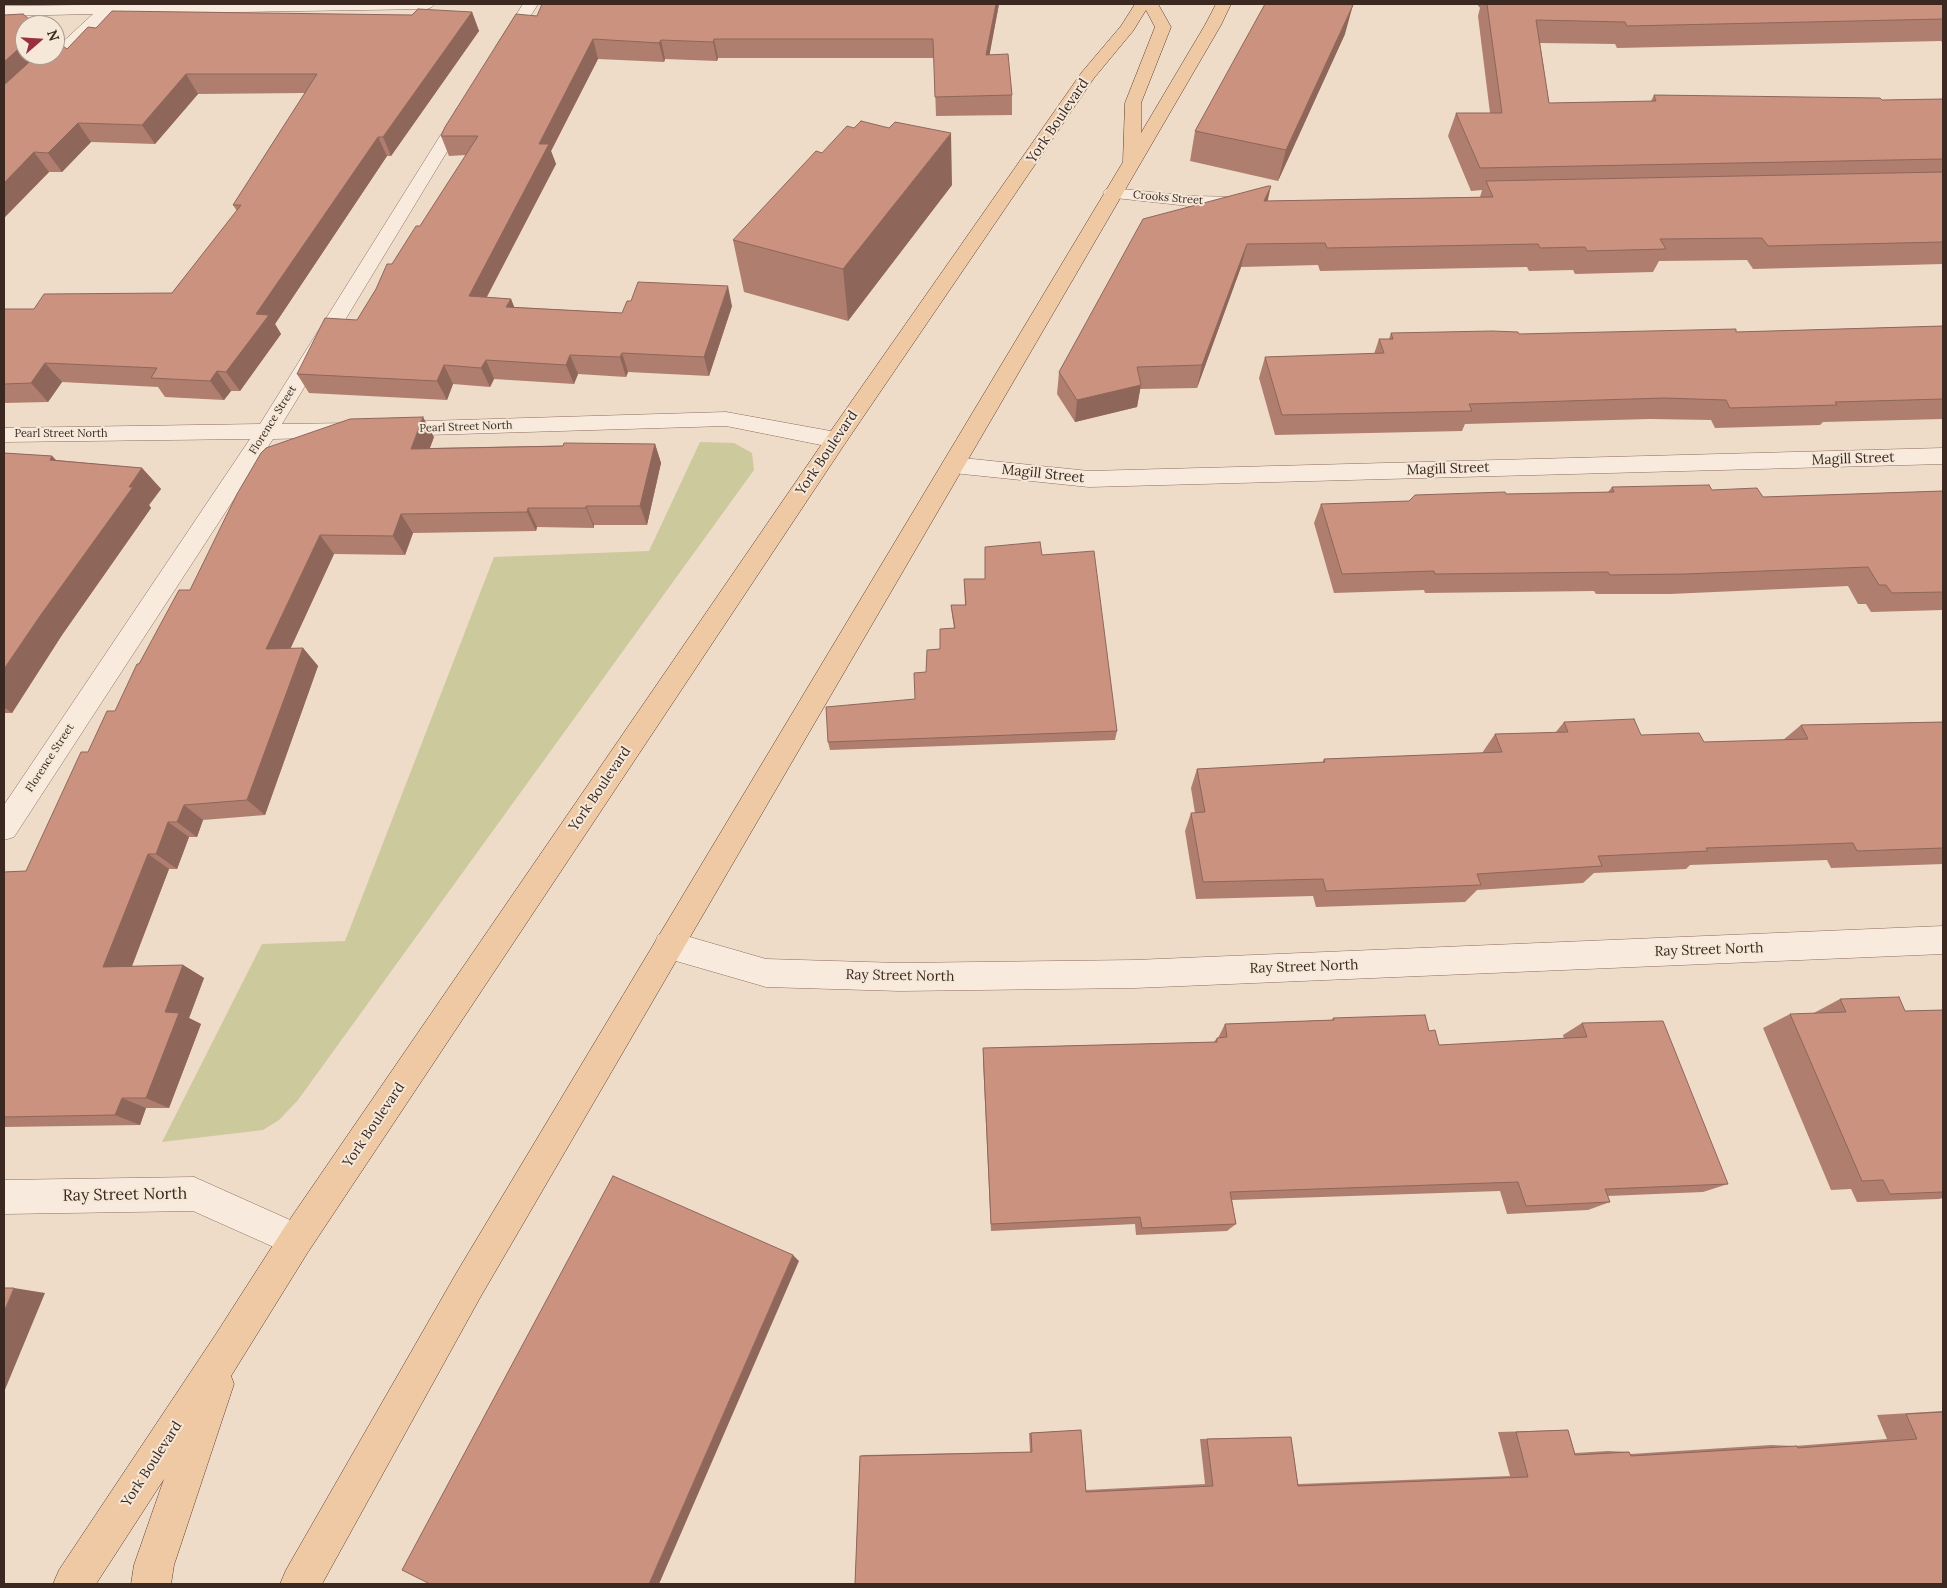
<!DOCTYPE html>
<html>
<head>
<meta charset="utf-8">
<style>
	body { margin:0 }
	#map { position:relative; width:1947px; height:1588px; overflow:hidden; background:#eedcc9; font-family:Lora,serif }
	canvas { display:block }
	.frame { position:absolute; inset:0; border:5px solid #3b2921; pointer-events:none }
	.north { position:absolute; left:15px; top:15px; width:50px; height:50px; box-sizing:border-box; background:#f5e8d9; border:1px solid #ab9c8f; border-radius:50%; rotate:71deg; font-size:14px; font-weight:700; line-height:20px; text-align:center; color:#3b2921 }
	.north::after { content:''; display:block; margin:auto; width:18px; height:22px; background:#982f43; clip-path:polygon(50% 0,100% 100%,50% 72%,0 100%) }
</style>
</head>
<body>
<div id="map">
<canvas width="1947" height="1588"></canvas>
<div class="frame"></div>
<div class="north">N</div>
</div>
<script>
const c = document.querySelector('canvas').getContext('2d');
c.lineJoin = 'round';
function fill(path, color) {
  c.fillStyle = color;
  c.fill(path, 'evenodd');
}
function toPath(rows) {
  const path = new Path2D();
  for (const r of rows) {
    path.moveTo(r[0], r[1]);
    for (let i = 2; i < r.length; i += 2) path.lineTo(r[i], r[i + 1]);
  }
  return path;
}
function strokePath(path, color, width, dash) {
  c.strokeStyle = color;
  c.lineWidth = width;
  c.lineCap = dash ? 'butt' : 'round';
  c.setLineDash(dash || []);
  c.stroke(path);
}
function label(font, color, halo, rows, align = 'center') {
  c.font = font + ' Lora,serif';
  c.lineWidth = 4;
  c.setLineDash([]);
  c.textBaseline = 'middle';
  c.strokeStyle = halo;
  c.fillStyle = color;
  for (const [text, x, y, turn = 0] of rows) {
    c.save();
    c.translate(x, y);
    c.rotate((+turn || 0) * Math.PI / 180);
    c.textAlign = isNaN(turn) ? turn : align;
    if (halo) c.strokeText(text, 0, 0);
    c.fillText(text, 0, 0);
    c.restore();
  }
}
fill(toPath([
	[700,442,734,443,752,453,754,470,298,1100,279,1120,263,1130,162,1142,262,944,345,941,494,557,649,551]
]), '#ccc99d');
const minor = toPath([
	[165,4,435,4,432,7,427,9,112,14,10,109,4,110,4,96,49,55,55,55,55,49,93,14,4,16,4,6,165,4],
	[523,4,538,4,510,49,498,49,496,46,523,4],
	[463,107,469,108,471,112,282,424,352,423,360,425,363,430,360,435,352,437,273,439,14,837,4,840,4,805,250,439,4,442,4,428,260,424,455,112,457,108,463,107],
	[1112,188,1189,196,1245,197,1251,198,1254,202,1251,206,1245,207,1189,206,1106,197,1103,193,1106,189,1112,188],
	[726,412,836,432,844,435,847,440,844,445,836,448,726,426,393,436,385,434,382,429,385,424,393,422,726,412],
	[1943,448,1943,464,1089,487,953,473,945,471,942,465,945,459,953,457,1089,471,1943,448],
	[1943,926,1943,954,1135,988,900,991,766,987,669,959,658,955,654,945,658,935,669,931,766,959,900,963,1135,960,1943,926],
	[194,1177,308,1228,313,1240,308,1252,296,1257,193,1211,4,1214,4,1180,194,1177]
]);
const major = toPath([
	[1135,4,1158,4,1171,27,1141,103,1141,133,1205,25,1216,4,1231,4,1221,25,481,1296,322,1584,280,1584,286,1570,457,1272,1123,162,1125,103,1155,27,1146,10,1133,31,1094,78,844,445,308,1252,231,1376,234,1384,174,1565,171,1584,131,1584,134,1565,164,1479,96,1584,53,1584,59,1570,216,1334,284,1228,828,435,1082,72,1121,26,1135,4]
]);
strokePath(minor, '#8a6d5e', 1);
strokePath(major, '#583d32', 1);
fill(minor, '#f8ebdd');
fill(major, '#efc9a3');
fill(toPath([
	[999,4,989,55,1012,95,1012,115,936,116,934,58,718,58,717,61,665,59,664,62,598,59,551,151,556,164,487,297,511,299,514,307,622,313,732,306,709,376,628,372,626,377,578,374,574,384,494,379,490,387,453,384,447,400,309,393,297,374,357,320,392,264,420,226,466,155,449,156,441,136,537,16],
	[1477,4,1943,4,1943,43,1941,41,1617,48,1615,44,1540,43,1549,103,1651,101,1654,95,1882,100,1943,99,1943,264,1753,269,1747,260,1659,261,1653,272,1575,274,1573,270,1529,271,1527,267,1320,271,1318,265,1241,267,1197,388,1140,389,1137,407,1075,422,1057,394,1059,372,1267,201,1480,197,1482,190,1471,191,1448,136,1456,113,1490,113,1478,16,1480,8],
	[472,12,479,31,391,156,387,156,275,324,281,334,240,391,231,391,224,400,165,397,158,387,62,382,48,402,4,403,4,309,34,309,172,293,237,211,233,205,305,93,198,94,155,144,91,142,62,172,49,172,4,218,4,15,25,55,67,49,96,28,412,15],
	[1345,34,1278,181,1190,161,1195,131],
	[952,185,848,321,744,292,733,240],
	[1943,326,1943,419,1823,422,1820,425,1715,428,1711,420,1650,419,1465,424,1462,431,1275,435,1259,378,1265,357,1374,354,1379,339,1389,339,1391,333,1519,334,1736,332],
	[434,437,430,448,655,444,661,463,647,525,594,525,594,528,537,527,536,531,413,533,405,555,334,554,290,649,303,648,318,666,265,815,203,820,197,837,189,837,177,869,169,869,132,966,183,965,204,978,189,1018,201,1024,169,1108,146,1108,140,1125,4,1127,4,872,26,871,88,752,115,711,139,664,190,590],
	[4,453,52,456,56,460,142,468,161,489,149,505,151,508,62,635,12,713,4,713],
	[1612,487,1712,490,1763,497,1943,491,1943,610,1871,612,1866,604,1858,604,1848,586,1670,594,1596,594,1594,591,1425,593,1424,590,1334,593,1314,523,1321,504,1409,501,1506,494,1608,492],
	[1042,555,1117,731,1115,740,830,750,828,742,915,699,926,672,954,628,952,615,951,605,965,605,964,579,985,579],
	[1564,722,1641,735,1704,742,1783,740,1801,725,1943,722,1943,864,1831,868,1827,860,1690,865,1686,869,1594,873,1583,883,1477,890,1465,902,1316,907,1313,896,1196,899,1185,831,1191,813,1195,813,1191,788,1197,769,1322,763,1324,759,1482,753,1495,734,1555,733],
	[1840,999,1905,1011,1943,1010,1943,1198,1939,1199,1857,1202,1851,1189,1831,1190,1763,1028,1790,1014,1812,1014],
	[1333,1018,1429,1031,1439,1045,1564,1039,1563,1035,1582,1023,1728,1184,1703,1192,1608,1196,1610,1202,1588,1210,1507,1214,1500,1191,1232,1200,1236,1224,1227,1231,1136,1235,1135,1224,991,1231,983,1060,983,1048,1214,1042,1217,1038,1218,1038,1225,1024,1332,1020],
	[1943,1411,1943,1584,855,1584,860,1456,864,1455,1030,1452,1029,1433,1081,1430,1086,1490,1205,1484,1200,1439,1291,1437,1298,1484,1510,1476,1498,1432,1568,1430,1575,1453,1608,1451,1629,1452,1630,1454,1771,1445,1794,1446,1887,1439,1877,1415]
]), '#af7e6e');
fill(toPath([
	[996,4,999,4,986,74,986,55],
	[1353,5,1345,34,1278,181,1286,150],
	[472,12,479,31,391,156,383,137],
	[593,39,598,59,551,151,556,164,477,315,469,296,539,144],
	[714,39,718,58,717,61,713,42],
	[661,40,665,59,664,62,659,43],
	[25,43,25,55,46,55,4,94,4,62],
	[186,74,198,94,155,144,142,125],
	[78,123,91,142,62,172,48,153],
	[951,133,952,185,848,321,843,269],
	[378,137,387,156,275,324,281,334,240,391,226,372,256,314],
	[34,152,49,172,4,218,4,183],
	[1271,186,1266,208,1264,201],
	[1247,244,1241,267,1197,388,1202,365],
	[728,286,732,306,709,376,704,357],
	[511,299,519,319,506,307],
	[622,353,628,372,626,377,620,357],
	[570,355,578,374,574,384,566,365],
	[486,360,494,379,490,387,481,368],
	[45,363,62,382,48,402,31,383],
	[444,365,453,384,447,400,437,381],
	[217,371,231,391,224,400,210,381],
	[1141,385,1137,407,1075,422,1077,400],
	[423,417,434,437,422,468,411,449],
	[655,444,661,463,647,525,640,506],
	[52,456,72,478,50,460],
	[142,468,161,489,149,505,151,508,62,635,12,713,4,707,4,669,40,616],
	[586,506,594,525,594,528,586,508],
	[528,508,537,527,536,531,527,512],
	[401,514,413,533,405,555,393,536],
	[320,535,334,554,282,667,266,649],
	[303,648,318,666,265,815,247,800],
	[184,805,203,820,197,837,177,822],
	[168,822,189,837,177,869,156,854],
	[148,854,169,869,127,979,103,967],
	[183,965,204,978,189,1018,201,1024,169,1108,146,1098,165,1012],
	[122,1098,146,1108,140,1125,115,1115],
	[793,1255,799,1261,659,1584,649,1584],
	[14,1288,45,1293,4,1392,4,1312]
]), '#8e665a');
const building = toPath([
	[542,4,996,4,986,55,1008,54,1012,95,935,97,933,39,714,39,713,42,661,40,659,43,593,39,539,144,549,144,469,296,511,299,506,307,622,313,627,301,631,301,638,282,728,286,704,357,622,353,620,357,570,355,566,365,486,360,481,368,444,365,437,381,297,374,325,318,357,320,376,289,387,264,392,264,416,226,420,226,478,136,441,136,445,127,516,14,537,16,542,4],
	[1265,4,1346,4,1353,5,1286,150,1195,131,1265,4],
	[1487,4,1943,4,1943,19,1627,26,1625,22,1536,20,1549,103,1656,101,1654,95,1880,98,1882,100,1943,99,1943,159,1480,168,1456,113,1502,113,1487,4],
	[418,9,472,12,383,137,378,137,256,314,269,315,226,372,217,371,210,381,151,378,157,368,45,363,31,383,4,384,4,309,34,309,44,294,172,293,241,205,233,205,317,74,186,74,142,125,78,123,48,153,34,152,4,183,4,85,37,55,55,55,55,40,67,49,88,27,96,28,112,11,412,15,418,9],
	[23,14,36,25,25,25,25,43,4,62,4,15,23,14],
	[861,121,889,128,895,122,951,133,843,269,733,240,816,151,822,153,847,126,854,128,861,121],
	[1943,172,1943,242,1768,246,1762,238,1660,239,1666,249,1587,251,1585,247,1540,248,1538,244,1327,248,1325,243,1247,244,1202,365,1137,367,1141,385,1077,400,1059,372,1143,219,1268,186,1271,186,1264,201,1493,197,1486,181,1943,172],
	[1943,326,1943,399,1835,402,1837,405,1730,408,1726,400,1664,398,1469,404,1472,411,1282,415,1265,357,1384,353,1379,339,1393,339,1391,333,1492,331,1518,332,1519,334,1736,329,1736,332,1943,326],
	[423,417,411,449,563,446,564,443,655,444,640,506,586,506,586,508,528,508,527,512,401,514,393,536,320,535,266,649,303,648,247,800,184,805,177,822,168,822,156,854,148,854,103,967,183,965,165,1012,179,1013,146,1098,122,1098,115,1115,4,1117,4,872,26,871,81,752,88,752,107,711,115,711,137,664,139,664,179,590,190,590,237,494,261,453,266,448,350,419,423,417],
	[4,453,52,456,50,460,142,468,129,487,133,487,40,616,4,669,4,453],
	[1709,485,1712,490,1757,488,1763,497,1943,491,1943,592,1892,593,1886,585,1879,585,1868,567,1685,574,1610,575,1608,572,1435,574,1434,571,1342,574,1321,504,1409,501,1415,495,1505,492,1506,494,1614,492,1612,487,1709,485],
	[1040,542,1042,555,1094,551,1117,731,828,742,826,707,915,699,914,673,926,672,927,650,940,649,940,629,955,628,951,605,966,605,964,579,985,579,985,547,1040,542],
	[1634,719,1641,735,1699,733,1704,742,1808,739,1801,725,1943,722,1943,848,1857,851,1853,843,1706,848,1708,851,1598,856,1602,866,1477,874,1481,885,1326,891,1323,879,1203,882,1191,813,1205,812,1197,769,1325,762,1324,759,1502,752,1495,734,1568,732,1564,722,1634,719],
	[1899,997,1905,1011,1943,1010,1943,1192,1890,1194,1883,1180,1862,1181,1790,1014,1846,1012,1840,999,1899,997],
	[1425,1015,1429,1031,1435,1030,1439,1045,1587,1037,1582,1023,1663,1021,1728,1184,1605,1189,1610,1202,1526,1206,1518,1182,1230,1192,1236,1224,1142,1228,1140,1217,991,1224,983,1048,1217,1042,1217,1038,1227,1037,1225,1024,1334,1020,1333,1018,1425,1015],
	[613,1176,793,1255,649,1584,430,1584,402,1570,613,1176],
	[4,1288,14,1288,4,1312,4,1288],
	[1943,1412,1943,1584,855,1584,860,1456,1032,1452,1031,1433,1081,1430,1086,1492,1213,1486,1207,1439,1291,1437,1298,1486,1528,1477,1516,1432,1568,1430,1575,1455,1629,1452,1631,1456,1797,1446,1798,1448,1917,1439,1906,1414,1943,1412]
]);
fill(building, '#cb9280');
strokePath(building, '#8e665a', 1);
label('11px', '#3b2921', '#f5e8d9', [
	["Crooks Street",1168,198,5],
	["Florence Street",273,420,-58],
	["Pearl Street North",466,427,-2],
	["Pearl Street North",61,434],
	["Florence Street",50,758,-57]
]);
label('14px', '#3b2921', '#f5e8d9', [
	["York Boulevard",1058,121,-56],
	["York Boulevard",827,453,-56],
	["Magill Street",1853,459,-2],
	["Magill Street",1448,469,-2],
	["Magill Street",1043,474,6],
	["York Boulevard",600,789,-56],
	["Ray Street North",1709,950,-2],
	["Ray Street North",1304,967,-2],
	["Ray Street North",900,976,1],
	["York Boulevard",374,1125,-56],
	["York Boulevard",152,1464,-57]
]);
label('16px', '#3b2921', '#f5e8d9', [
	["Ray Street North",125,1195,-1]
]);
</script>
</body>
</html>
